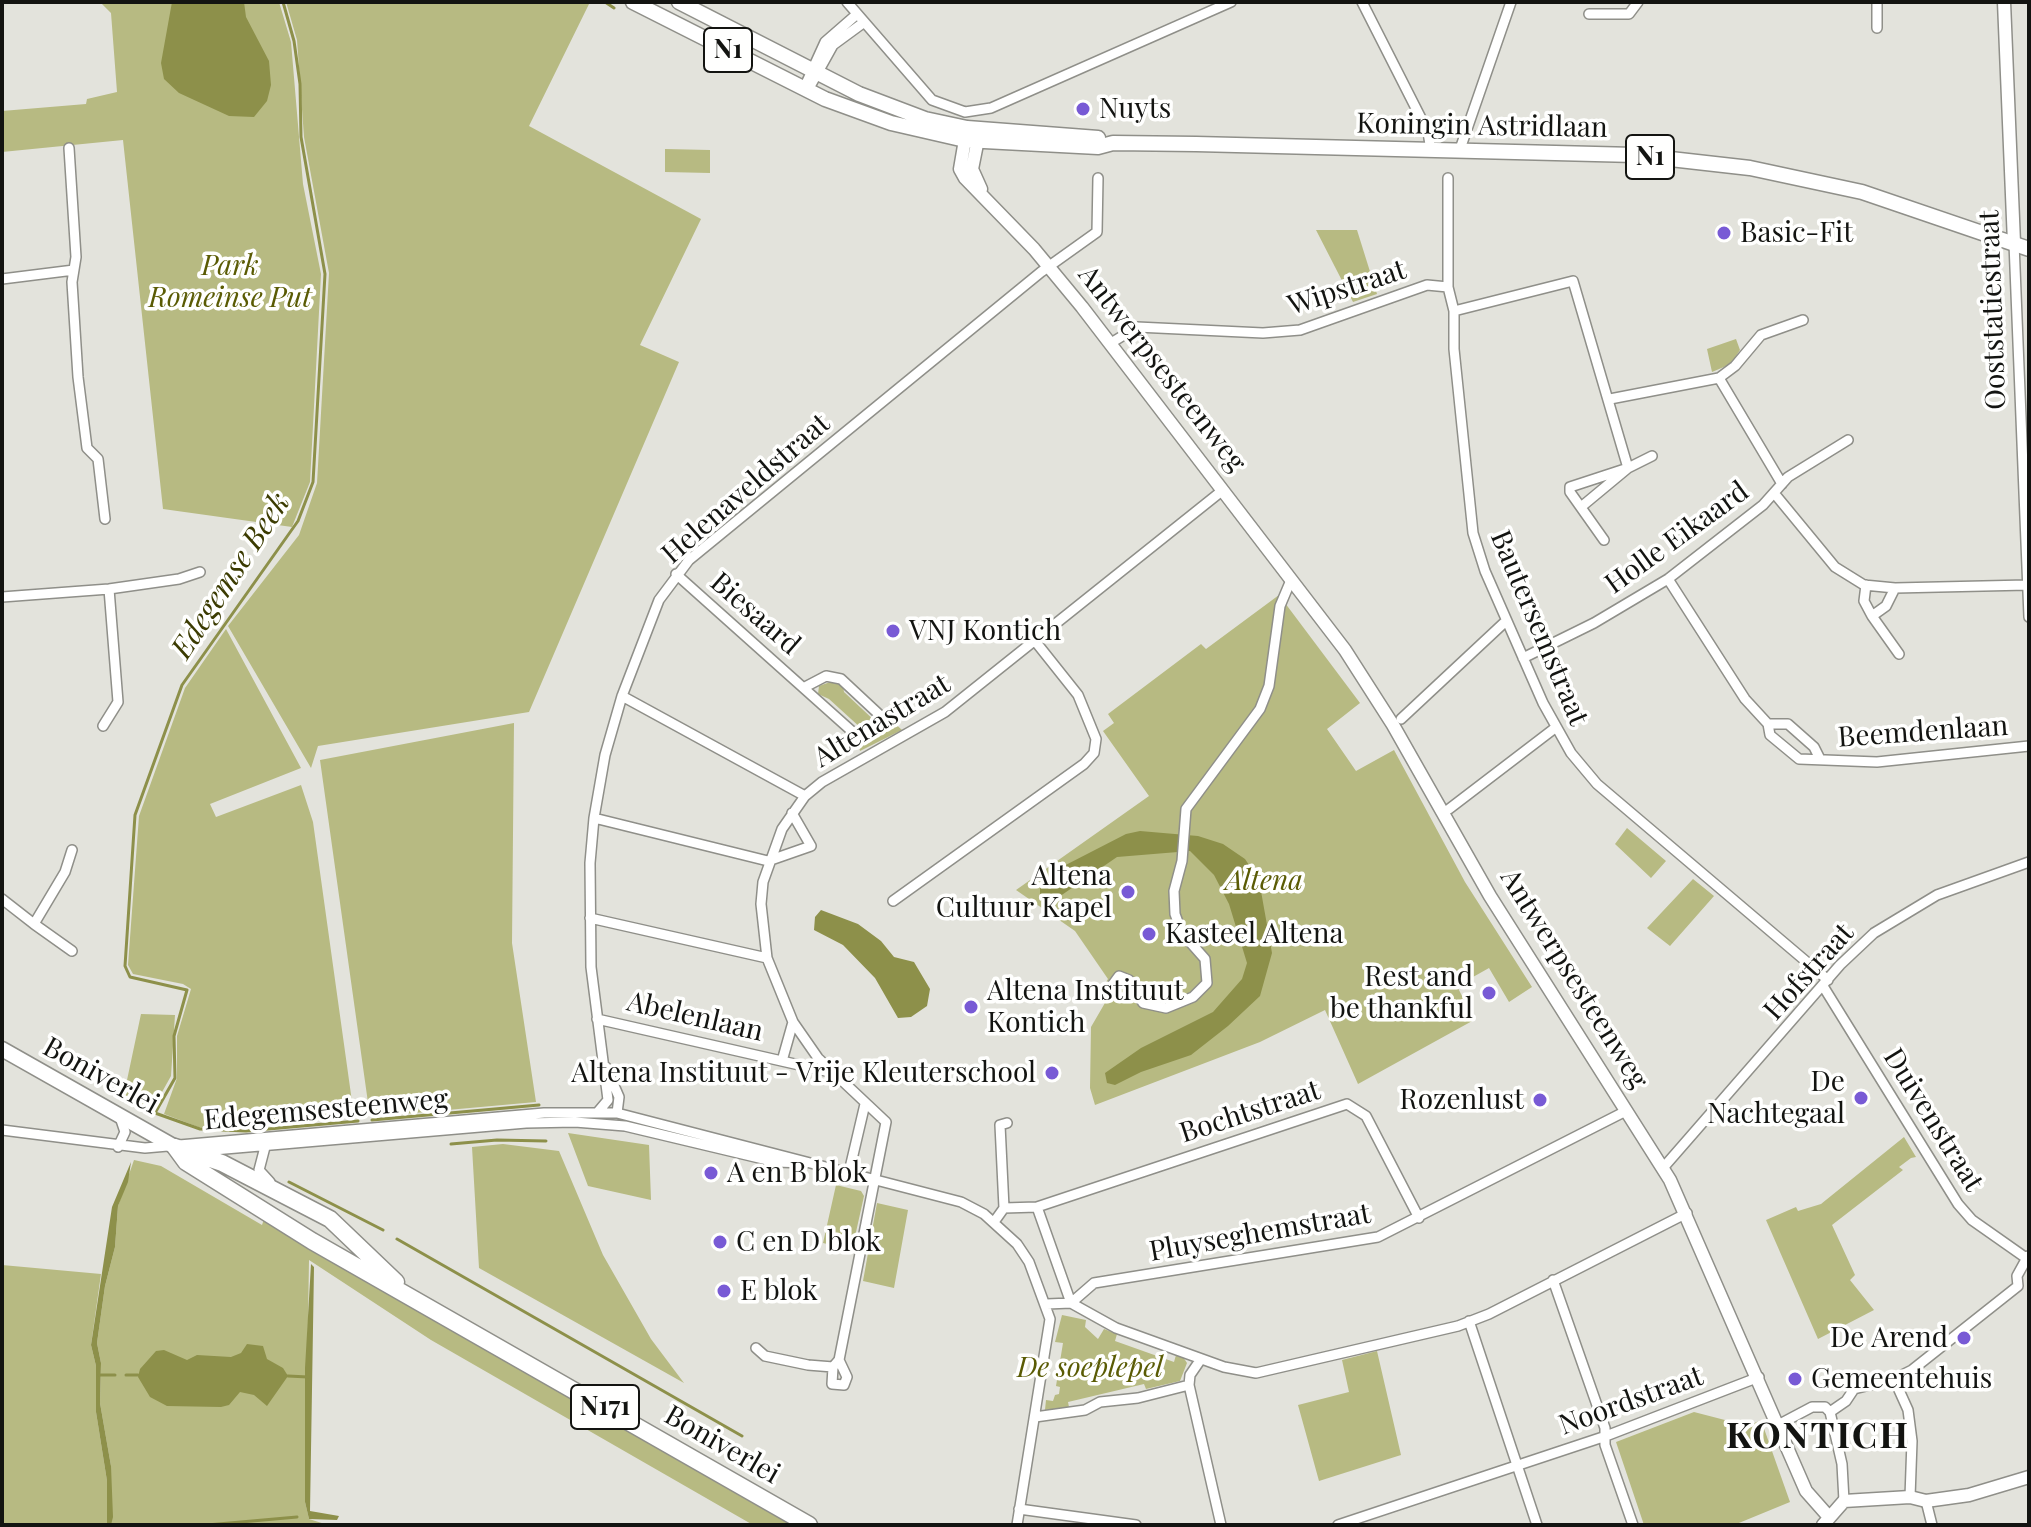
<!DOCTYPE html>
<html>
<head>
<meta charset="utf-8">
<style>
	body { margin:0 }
	#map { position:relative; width:2031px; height:1527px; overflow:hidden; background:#e3e3dc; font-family:"Playfair Display",serif }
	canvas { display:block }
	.frame { position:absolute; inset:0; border:4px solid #131411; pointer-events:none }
</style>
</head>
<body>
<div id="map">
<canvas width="2031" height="1527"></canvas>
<div class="frame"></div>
</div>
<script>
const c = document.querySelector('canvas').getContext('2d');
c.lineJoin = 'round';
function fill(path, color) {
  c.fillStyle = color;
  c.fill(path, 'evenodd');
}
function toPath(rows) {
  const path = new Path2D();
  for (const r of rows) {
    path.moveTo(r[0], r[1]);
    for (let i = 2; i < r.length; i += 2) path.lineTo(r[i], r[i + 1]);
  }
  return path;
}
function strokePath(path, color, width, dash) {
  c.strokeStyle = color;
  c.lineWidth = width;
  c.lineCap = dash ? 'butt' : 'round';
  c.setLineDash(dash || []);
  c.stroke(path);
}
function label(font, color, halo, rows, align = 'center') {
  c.font = font + ' "Playfair Display",serif';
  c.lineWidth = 7;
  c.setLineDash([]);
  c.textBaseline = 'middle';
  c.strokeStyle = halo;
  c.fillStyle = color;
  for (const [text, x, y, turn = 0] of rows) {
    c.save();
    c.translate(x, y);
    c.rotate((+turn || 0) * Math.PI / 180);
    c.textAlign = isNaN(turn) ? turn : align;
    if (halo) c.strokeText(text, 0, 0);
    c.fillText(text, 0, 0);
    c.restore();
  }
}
fill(toPath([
	[100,2,279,2,291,42,303,184,321,274,310,482,292,527,163,509,123,140,2,152,2,111,86,104,87,99,117,92,111,13],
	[286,2,590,2,529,126,701,219,640,345,679,362,529,712,318,746,311,768,228,626,299,535,317,483,329,273,304,137,297,40],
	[665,149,710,150,710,173,665,172],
	[1316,230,1357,230,1377,294,1353,302],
	[1736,339,1740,350,1731,364,1712,372,1707,349],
	[1279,595,1360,703,1327,729,1356,771,1394,750,1465,882,1532,987,1509,1002,1489,968,1457,986,1474,1020,1358,1084,1325,1010,1260,1042,1095,1105,1090,1088,1091,1027,1109,996,1101,990,1108,979,1075,931,1016,890,1149,796,1103,731,1114,723,1108,714,1201,644,1206,649],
	[226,629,301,768,210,804,216,817,301,785,313,822,354,1116,201,1128,164,1114,177,1078,177,1036,191,989,183,984,133,974,128,965,139,816,185,688],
	[833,681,843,686,844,692,877,723,888,717,902,730,860,751,857,738,862,729,829,699,818,694,819,686],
	[514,723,512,943,536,1102,370,1117,320,760],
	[1627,828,1666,861,1651,878,1615,844],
	[1693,879,1714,896,1670,946,1647,928],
	[141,1014,175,1015,171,1076,152,1110,123,1099],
	[568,1133,649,1145,651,1200,588,1186],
	[1904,1137,1916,1157,1911,1158,1899,1167,1903,1170,1832,1225,1855,1275,1850,1280,1874,1310,1818,1339,1766,1220,1796,1207,1798,1211,1821,1204],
	[503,1144,559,1151,603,1255,651,1339,684,1383,479,1268,472,1147],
	[134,1160,161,1166,262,1225,264,1219,381,1290,791,1525,753,1525,431,1340,309,1260,305,1502,309,1519,328,1525,111,1525,111,1466,100,1403,101,1363,97,1343,105,1286,115,1247,118,1206],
	[836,1185,861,1191,864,1196,852,1250,823,1243],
	[877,1203,908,1210,894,1288,863,1281],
	[2,1265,101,1274,91,1345,96,1366,96,1412,107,1481,107,1525,2,1525],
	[1062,1315,1086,1320,1085,1327,1098,1339,1104,1329,1117,1334,1115,1341,1174,1362,1176,1355,1183,1357,1187,1363,1180,1381,1146,1389,1144,1384,1068,1402,1069,1407,1045,1410,1046,1400,1053,1401,1055,1395,1059,1394,1060,1387,1056,1386,1063,1343,1055,1342],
	[1377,1351,1401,1455,1319,1481,1298,1405,1349,1392,1342,1360],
	[1694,1412,1748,1426,1761,1420,1790,1502,1734,1525,1644,1525,1616,1442]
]), '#b7ba82');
fill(toPath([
	[172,2,244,2,246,17,269,61,271,85,267,101,254,117,229,116,179,93,164,79,161,63],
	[1140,831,1198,836,1223,844,1245,859,1259,880,1272,953,1260,996,1228,1026,1191,1055,1141,1072,1115,1085,1107,1083,1105,1073,1141,1048,1213,1012,1242,979,1247,963,1229,904,1214,875,1190,851,1117,857,1053,901,1040,896,1040,887,1054,871,1126,834],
	[821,910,858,924,881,941,894,957,914,962,930,989,927,1006,911,1017,898,1018,875,978,843,945,814,930,815,917],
	[131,1162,128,1182,118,1206,115,1247,105,1286,97,1343,101,1363,100,1403,111,1466,113,1517,111,1525,107,1525,107,1481,96,1412,96,1366,91,1345,112,1207],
	[311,1264,314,1267,310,1511,339,1516,337,1520,309,1519,305,1502,305,1368],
	[247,1344,263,1346,267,1359,283,1368,288,1376,267,1406,254,1395,240,1392,229,1405,221,1407,167,1406,150,1397,138,1377,140,1369,156,1351,164,1350,187,1360,197,1355,231,1357,241,1353]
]), '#8d904a');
strokePath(toPath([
	[283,2,294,41,300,84,301,137,325,274,313,482,298,521,182,685,135,815,125,966,130,977,187,990,174,1036,175,1078,155,1113,200,1129,246,1131,358,1121],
	[605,2,614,8],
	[372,1120,539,1105],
	[640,1124,659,1129],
	[451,1144,497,1140,546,1141],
	[289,1182,383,1230],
	[397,1239,742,1436],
	[99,1375,115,1375],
	[126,1375,138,1375],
	[288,1376,308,1377],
	[207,1525,297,1517]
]), '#8d904a', 3);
const minor = toPath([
	[847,2,932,100,965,112,991,108,1231,2],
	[1362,2,1428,132,1431,151],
	[1877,2,1877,28],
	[1589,14,1629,14,1638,2],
	[804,88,825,42,856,15],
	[808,90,833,45,863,23],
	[69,148,76,257,72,282,78,377,87,448,98,459,105,519],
	[1459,152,1511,2],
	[1448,178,1448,287,1454,311,1454,349,1473,533,1485,571,1543,703,1571,753,1597,784,1828,980],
	[2014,243,2029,617],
	[2,279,74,270],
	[1454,311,1573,281,1628,468],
	[1111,343,1137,327,1263,333,1300,330,1427,285,1448,287],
	[1719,378,1735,366,1761,335,1803,320],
	[1610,399,1719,378,1782,484],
	[1774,493,1835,567,1864,585,1895,588,2027,585],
	[1581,507,1628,468,1652,456],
	[1604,540,1570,492,1570,487,1628,468],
	[676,574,855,734],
	[1668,579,1745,699,1768,724,1770,735,1799,759,1877,762,2029,746],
	[1866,585,1864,601,1872,616,1886,606,1895,588],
	[2,597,109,589,179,579,200,572],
	[1872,616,1899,654],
	[1523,658,1594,623,1668,579,1763,505,1788,477,1848,440],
	[805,687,826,676,841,679,885,720],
	[622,696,805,796],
	[1401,719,1506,621],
	[1768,724,1788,724,1814,747,1820,759],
	[103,726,118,702,109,589],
	[1449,809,1555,728],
	[594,818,768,861,811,846,792,813],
	[2,899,34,924,65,872,72,850],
	[893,901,1084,764,1094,753,1096,739,1078,695,1035,641],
	[590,918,767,958],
	[34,924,72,951],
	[1823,986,1958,1204,1972,1220,2029,1260],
	[1108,991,1119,976,1129,980,1143,1003,1166,1008,1193,997,1207,983,1205,959,1182,933,1175,914,1174,891,1182,861,1186,809,1260,709,1269,686,1280,606,1291,580],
	[597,1019,830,1072],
	[782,1061,793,1022],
	[606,1067,619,1097,617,1113],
	[597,1113,608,1100,591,967,590,863,594,818,605,755,622,696,659,600,689,560,1041,272,1097,232,1098,178],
	[2,1130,145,1148,544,1113,617,1113,961,1202,984,1214,1017,1244,1029,1262,1050,1319,1017,1525],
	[118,1147,125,1132,120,1117],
	[265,1147,259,1170,270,1182],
	[202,1151,526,1123,575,1122,625,1126,776,1162,805,1163],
	[1663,1168,1840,965,1874,933,1937,895,2029,862],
	[849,1172,865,1104],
	[1037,1207,1347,1104,1366,1116,1419,1218],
	[1004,1208,1037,1207,1071,1303],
	[994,1222,1004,1208,1000,1125,1007,1123],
	[1553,1280,1605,1428,1605,1445,1633,1525],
	[1071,1303,1094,1283,1378,1237,1626,1111],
	[1047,1304,1071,1303,1116,1328,1224,1367,1256,1373,1458,1326,1489,1314,1687,1213],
	[1469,1321,1537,1525],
	[756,1348,765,1356,808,1365,833,1367,839,1360,886,1122,818,1058,793,1022,767,958,761,904,763,882,782,829,805,796,822,782,945,712,1223,490],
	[1201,1359,1190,1375,1189,1385,1221,1525],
	[833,1367,832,1384,844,1385,847,1377,839,1360],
	[1894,1379,1908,1410,1912,1441,1910,1497],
	[1830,1412,1846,1401,1854,1389,1894,1379,1912,1370,2018,1286,2017,1276,2028,1256],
	[1035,1417,1085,1410,1100,1402,1138,1398,1189,1385],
	[1778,1425,1812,1407,1825,1407,1830,1412,1842,1464,1844,1501],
	[1926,1501,1932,1525],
	[1019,1509,1136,1525],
	[1338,1525,1606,1436,1759,1377]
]);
const tertiary = toPath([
	[2004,2,2014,243],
	[966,134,960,169,965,178,1034,249,1082,307,1345,650,1393,725,1490,896,1670,1180,1806,1491,1829,1517],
	[979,134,972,169,981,189],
	[1823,1525,1844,1501,1910,1497,1926,1501,1969,1495,2029,1477]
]);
const secondary = toPath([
	[2,1049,175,1147]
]);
const primary = toPath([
	[633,2,825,99,891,123,965,140,1098,147,1113,143,1196,144,1635,155,1750,168,1862,192,2029,249],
	[679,2,859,94,925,119,967,128,1098,138]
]);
const trunk = toPath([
	[175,1147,186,1162,312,1241,809,1525],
	[175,1147,222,1163,330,1219,396,1282]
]);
strokePath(minor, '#8f8f89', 12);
strokePath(tertiary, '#8f8f89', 15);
strokePath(secondary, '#8f8f89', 17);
strokePath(primary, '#8f8f89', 17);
strokePath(trunk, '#8f8f89', 19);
strokePath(minor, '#fff', 9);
strokePath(tertiary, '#fff', 12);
strokePath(secondary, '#fff', 14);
strokePath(primary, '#fff', 14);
strokePath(trunk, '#fff', 16);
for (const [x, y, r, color] of [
	[1083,109,8,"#785ad5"],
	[1724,233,8,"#785ad5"],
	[893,631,8,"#785ad5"],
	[1128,892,8,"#785ad5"],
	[1149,934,8,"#785ad5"],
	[1489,993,8,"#785ad5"],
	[971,1007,8,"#785ad5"],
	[1052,1073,8,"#785ad5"],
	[1861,1098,8,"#785ad5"],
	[1540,1100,8,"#785ad5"],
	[711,1173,8,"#785ad5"],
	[720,1242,8,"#785ad5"],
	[724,1291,8,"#785ad5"],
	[1964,1338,8,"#785ad5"],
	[1795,1379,8,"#785ad5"]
]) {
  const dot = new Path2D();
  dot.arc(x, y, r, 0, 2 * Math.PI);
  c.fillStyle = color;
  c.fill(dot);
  strokePath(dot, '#fffffe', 3);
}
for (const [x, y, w] of [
	[728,50,48],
	[1650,157,48],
	[605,1407,68]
]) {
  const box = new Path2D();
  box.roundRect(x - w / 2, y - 22, w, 44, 6);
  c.fillStyle = '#fffffe';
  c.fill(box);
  strokePath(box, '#131411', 2);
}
label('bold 26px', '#131411', null, [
	["N1",728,50],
	["N1",1650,157],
	["N171",605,1407]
]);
label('28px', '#131411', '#fffffe', [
	["Nuyts",1099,109],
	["Basic-Fit",1740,233],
	["VNJ Kontich",909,631],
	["Altena",1112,876,"right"],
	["Cultuur Kapel",1112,908,"right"],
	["Kasteel Altena",1165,934],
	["Rest and",1473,977,"right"],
	["be thankful",1473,1009,"right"],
	["Altena Instituut",987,991],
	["Kontich",987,1023],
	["Altena Instituut - Vrije Kleuterschool",1036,1073,"right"],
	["De",1845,1082,"right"],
	["Nachtegaal",1845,1114,"right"],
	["Rozenlust",1524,1100,"right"],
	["A en B blok",727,1173],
	["C en D blok",736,1242],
	["E blok",740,1291],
	["De Arend",1948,1338,"right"],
	["Gemeentehuis",1811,1379]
], 'left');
label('28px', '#131411', '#fffffe', [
	["Koningin Astridlaan",1482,126,1],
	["Wipstraat",1347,288,-18],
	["Ooststatiestraat",1993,310,-92],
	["Antwerpsesteenweg",1162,369,52],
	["Helenaveldstraat",746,489,-41],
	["Holle Eikaard",1677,538,-36],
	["Biesaard",755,614,41],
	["Bautersemstraat",1539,628,67],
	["Altenastraat",882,721,-31],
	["Beemdenlaan",1923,732,-4],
	["Hofstraat",1809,972,-48],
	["Antwerpsesteenweg",1574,979,58],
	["Abelenlaan",695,1017,13],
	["Boniverlei",101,1076,29],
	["Edegemsesteenweg",326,1110,-5],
	["Bochtstraat",1250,1112,-18],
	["Duivenstraat",1933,1120,58],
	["Pluyseghemstraat",1260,1233,-10],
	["Noordstraat",1631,1401,-20],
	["Boniverlei",722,1445,30]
]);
label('italic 28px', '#5a5b04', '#fffffe', [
	["Park",230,266],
	["Romeinse Put",230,298],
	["Altena",1264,881],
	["De soeplepel",1090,1368]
]);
label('italic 30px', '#3b3b01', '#fffffe', [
	["Edegemse Beek",231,576,-57]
]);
c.letterSpacing = '2px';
label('bold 36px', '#131411', '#fffffe', [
	["KONTICH",1818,1437]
]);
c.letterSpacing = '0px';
</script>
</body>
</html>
